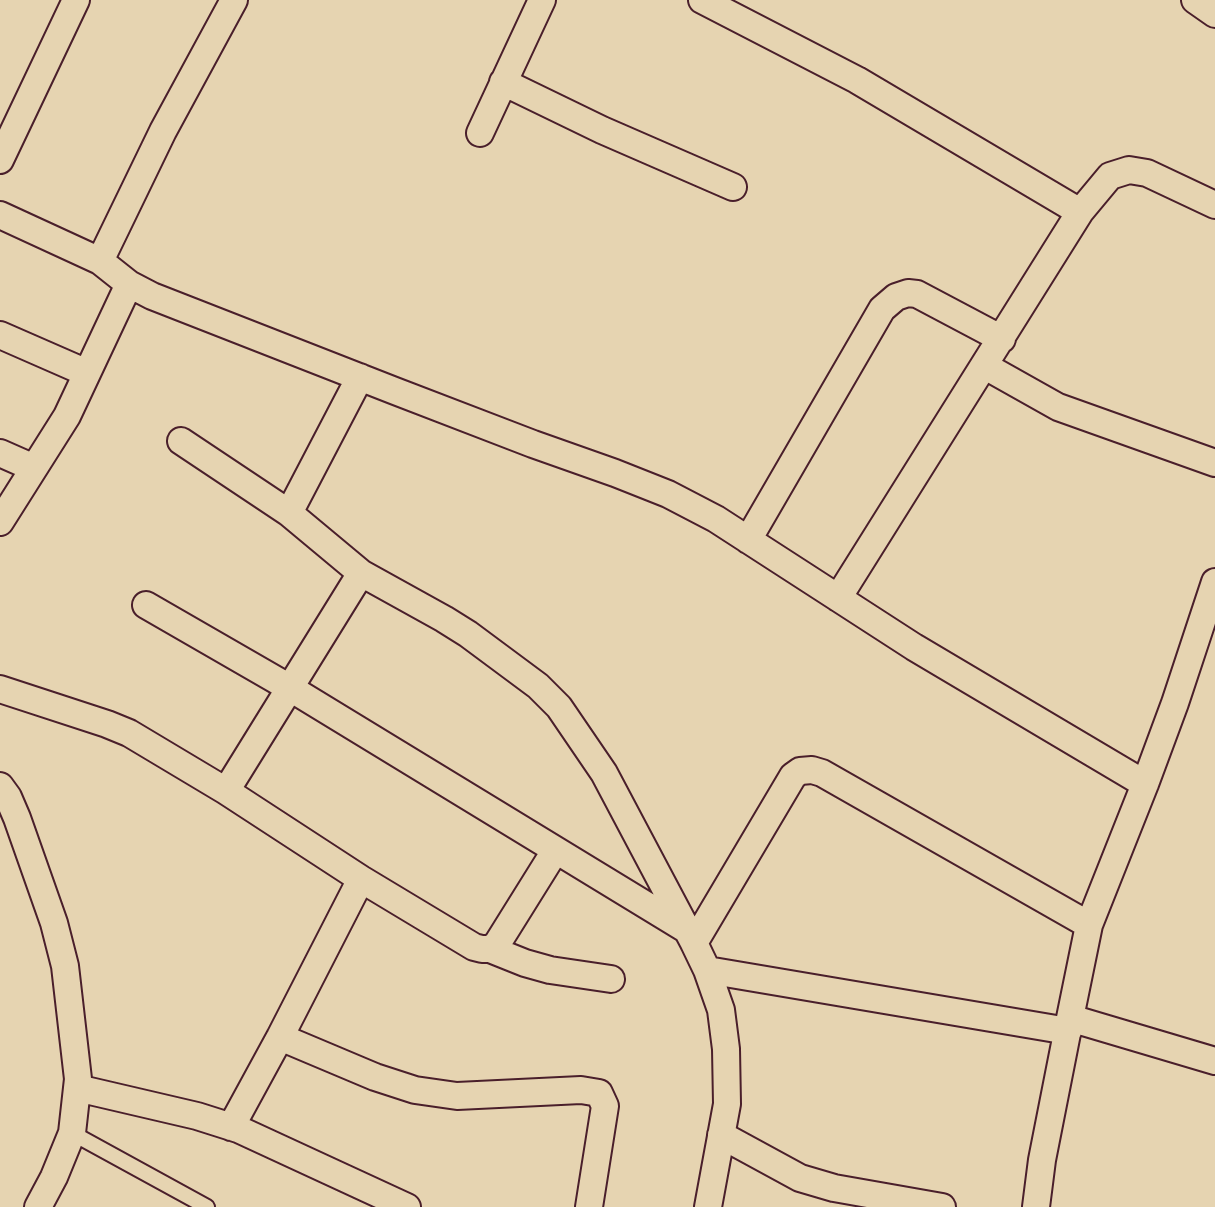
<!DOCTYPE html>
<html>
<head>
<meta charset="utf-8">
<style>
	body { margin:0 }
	canvas { display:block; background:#e6d4b1 }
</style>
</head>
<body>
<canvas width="1215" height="1207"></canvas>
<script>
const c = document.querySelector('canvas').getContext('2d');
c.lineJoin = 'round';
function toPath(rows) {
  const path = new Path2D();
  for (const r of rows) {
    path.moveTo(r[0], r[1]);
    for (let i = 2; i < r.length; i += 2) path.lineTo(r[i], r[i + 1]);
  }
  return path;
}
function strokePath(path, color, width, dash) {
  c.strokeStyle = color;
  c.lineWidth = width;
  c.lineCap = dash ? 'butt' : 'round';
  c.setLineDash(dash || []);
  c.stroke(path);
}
const lane = toPath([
	[72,1133,207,1207]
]);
const street = toPath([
	[702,0,857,80,1080,212,838,598],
	[1195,0,1215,14],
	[503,82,602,130,733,187],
	[480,133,542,0],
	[0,160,76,0],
	[1080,212,1110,176,1129,170,1147,173,1215,205],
	[0,215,100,261,129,284,152,296,395,391,533,444,615,473,668,494,716,519,914,647,1145,784],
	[100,261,163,131,234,0],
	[0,335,87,373],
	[985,366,1058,407,1215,463],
	[181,441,289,513,361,573,226,791],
	[0,453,34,468],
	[289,513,360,377],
	[0,522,67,416,129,284],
	[748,540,882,309,896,297,908,293,917,294,1002,339],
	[361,573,444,619,468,634,538,686,559,707,604,773,694,943,707,970,721,1010,726,1049,727,1104,708,1207],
	[1215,582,1175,703,1145,784,1089,925,1070,1018,1215,1061],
	[146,605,290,688,687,930],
	[0,689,107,724,129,733,226,791,361,879,474,947,482,949,490,949,497,944,555,851],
	[0,786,8,797,17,818,54,923,65,966,78,1079,72,1133,54,1177,38,1207],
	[694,943,793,776,800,771,812,770,822,773,1089,925],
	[490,949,525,963,550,970,611,979],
	[707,970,1068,1031],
	[280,1037,375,1077,415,1090,457,1096,581,1090,599,1093,605,1106,589,1207],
	[77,1088,197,1116,238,1129,407,1207],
	[231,1127,280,1037,361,879],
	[721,1135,800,1178,834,1188,942,1207],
	[1036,1207,1042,1160,1070,1018]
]);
strokePath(lane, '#4a1f2b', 18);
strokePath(street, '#4a1f2b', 30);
strokePath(lane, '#e6d4b1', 14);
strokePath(street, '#e6d4b1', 26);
</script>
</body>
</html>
